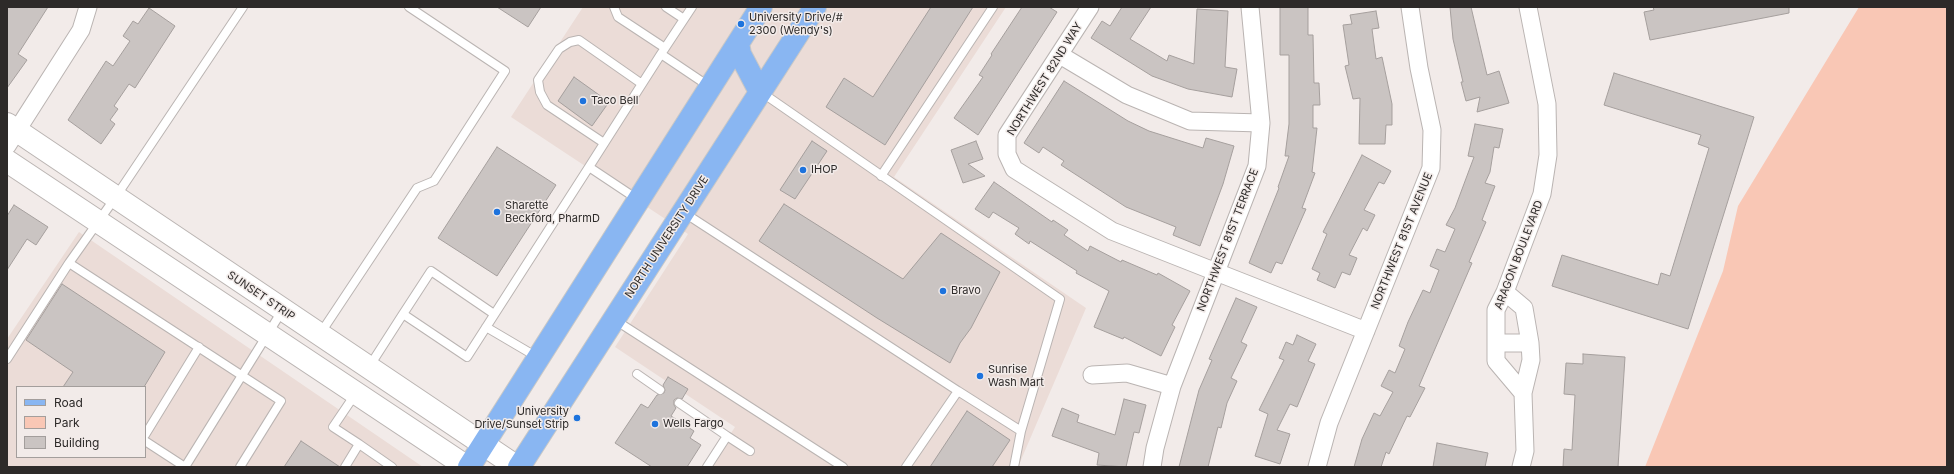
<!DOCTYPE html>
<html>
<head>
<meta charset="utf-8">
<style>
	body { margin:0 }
	#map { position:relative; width:1954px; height:474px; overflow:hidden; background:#f2ebe9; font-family:Inter,sans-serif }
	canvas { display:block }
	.frame { position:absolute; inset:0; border:8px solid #2d2a29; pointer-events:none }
	.legend { position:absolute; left:16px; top:386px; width:130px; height:72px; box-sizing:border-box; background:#f2ebe9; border:1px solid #a39e9c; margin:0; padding:5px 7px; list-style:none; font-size:12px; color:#2d2a29 }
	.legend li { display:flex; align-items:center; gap:8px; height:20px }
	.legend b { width:20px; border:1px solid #a39e9c }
</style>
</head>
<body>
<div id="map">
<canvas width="1954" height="474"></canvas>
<div class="frame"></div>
<ul class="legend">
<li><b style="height:5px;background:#89b6f2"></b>Road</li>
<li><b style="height:11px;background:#f9c7b5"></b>Park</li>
<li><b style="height:11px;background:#cac4c2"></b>Building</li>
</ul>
</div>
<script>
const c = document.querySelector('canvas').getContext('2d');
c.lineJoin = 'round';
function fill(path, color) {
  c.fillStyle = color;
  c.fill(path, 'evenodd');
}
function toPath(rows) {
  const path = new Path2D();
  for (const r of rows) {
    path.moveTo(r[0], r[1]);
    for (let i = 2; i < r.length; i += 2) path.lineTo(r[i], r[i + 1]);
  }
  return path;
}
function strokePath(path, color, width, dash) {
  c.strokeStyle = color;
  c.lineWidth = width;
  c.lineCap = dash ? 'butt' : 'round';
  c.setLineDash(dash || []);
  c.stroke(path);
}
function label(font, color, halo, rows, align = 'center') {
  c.font = font + ' Inter,sans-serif';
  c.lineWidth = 3;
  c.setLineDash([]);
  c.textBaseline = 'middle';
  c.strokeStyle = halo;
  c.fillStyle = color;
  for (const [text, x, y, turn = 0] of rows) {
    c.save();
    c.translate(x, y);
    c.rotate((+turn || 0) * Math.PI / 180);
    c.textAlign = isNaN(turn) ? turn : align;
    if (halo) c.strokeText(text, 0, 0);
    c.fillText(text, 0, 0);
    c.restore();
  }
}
fill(toPath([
	[583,7,1006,7,894,177,1086,308,1018,467,709,467,735,427,615,347,688,234,511,117],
	[79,232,423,467,7,467,7,339],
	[17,387,145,387,145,457,17,457]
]), '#ebdcd7');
fill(toPath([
	[1859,7,1947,7,1947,467,1645,467,1723,271,1738,206]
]), '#f9c7b5');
const building = toPath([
	[7,7,48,7,18,54,27,60,7,88,7,7],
	[497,7,541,7,528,27,497,7],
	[931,7,973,7,885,145,826,107,844,78,873,97,931,7],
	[1022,7,1049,7,1057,12,978,135,954,118,983,77,979,75,992,55,991,54,1022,7],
	[1122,7,1151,7,1130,39,1167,61,1169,55,1194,64,1197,9,1228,11,1225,67,1237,69,1232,97,1188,89,1152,76,1091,38,1102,21,1110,26,1122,7],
	[1280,7,1308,7,1308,35,1313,35,1314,83,1319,83,1320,105,1313,105,1313,128,1317,128,1312,172,1315,173,1302,208,1306,209,1282,264,1276,262,1271,273,1249,263,1279,188,1278,187,1289,156,1285,156,1289,124,1289,55,1280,55,1280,7],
	[1450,7,1471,7,1487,75,1499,71,1509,103,1477,112,1480,97,1466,101,1461,82,1463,82,1453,39,1450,7],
	[1653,7,1789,7,1789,13,1650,40,1644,12,1654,10,1653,7],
	[149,8,175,26,135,88,129,84,114,106,118,109,110,120,115,124,101,144,68,120,106,61,113,66,130,41,123,36,133,21,138,24,149,8],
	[1376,11,1379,28,1372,29,1376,59,1382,57,1392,104,1392,125,1386,125,1385,144,1359,144,1360,98,1353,99,1345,66,1349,65,1343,25,1352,24,1350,15,1376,11],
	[1614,73,1754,117,1688,329,1552,286,1562,255,1658,285,1661,273,1670,276,1709,148,1698,144,1701,135,1604,105,1614,73],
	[574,77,609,102,592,126,558,101,574,77],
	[1064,81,1128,121,1149,131,1203,148,1206,138,1234,146,1223,184,1200,246,1173,235,1176,227,1126,207,1061,165,1064,161,1043,147,1039,153,1024,143,1064,81],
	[1475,124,1503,129,1499,148,1494,147,1490,172,1485,183,1495,186,1482,220,1486,222,1469,262,1472,263,1419,386,1425,388,1410,417,1407,416,1389,454,1386,452,1381,467,1354,467,1362,439,1374,413,1380,416,1393,392,1381,386,1389,370,1395,373,1405,349,1399,346,1408,322,1423,290,1430,293,1439,270,1430,266,1437,249,1445,252,1455,229,1446,225,1455,208,1474,157,1468,156,1475,124],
	[812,141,827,151,795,199,780,190,812,141],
	[976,141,983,159,968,164,985,176,963,183,951,150,976,141],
	[497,147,556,185,497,276,438,238,497,147],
	[1362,155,1391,171,1384,184,1379,182,1364,210,1375,215,1367,231,1363,228,1349,255,1357,258,1350,275,1342,272,1335,288,1317,280,1320,273,1312,269,1327,234,1323,232,1362,155],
	[994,182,1052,222,1053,220,1068,230,1064,235,1088,251,1090,246,1121,262,1122,260,1157,275,1158,273,1190,291,1172,325,1175,327,1161,356,1124,337,1123,339,1094,327,1109,291,1076,273,1077,271,1030,241,1029,244,1015,234,1019,228,993,212,989,218,975,209,994,182],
	[784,204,903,279,941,233,1000,272,971,328,960,343,950,363,877,318,759,241,784,204],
	[14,205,48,227,36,245,27,239,7,270,7,216,14,205],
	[62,284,165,352,144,387,63,387,73,372,26,340,62,284],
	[1236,298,1257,307,1241,342,1247,345,1231,378,1237,381,1227,403,1221,428,1218,427,1208,467,1179,467,1199,390,1212,360,1209,359,1236,298],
	[1297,335,1316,344,1308,361,1315,364,1297,407,1290,404,1277,430,1290,434,1280,464,1255,456,1268,414,1259,410,1284,360,1279,358,1286,342,1293,345,1297,335],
	[1583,354,1625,357,1618,467,1563,467,1564,449,1572,450,1575,395,1564,394,1566,363,1583,364,1583,354],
	[668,377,688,389,682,399,677,398,674,400,674,405,676,408,671,416,694,431,690,438,701,445,687,467,652,467,615,443,641,404,648,408,657,395,664,393,665,390,663,385,668,377],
	[1124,399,1146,405,1139,433,1134,432,1126,467,1097,465,1099,453,1052,436,1062,408,1079,415,1077,422,1115,435,1124,399],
	[967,411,1010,440,992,467,930,467,967,411],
	[301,441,340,467,284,467,301,441],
	[1437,443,1488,453,1485,467,1433,467,1437,443]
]);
fill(building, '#cac4c2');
strokePath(building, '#a59f9d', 1);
const lane = toPath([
	[614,7,618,17,665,48],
	[666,7,684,19],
	[692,7,661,54,710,87],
	[761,92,1060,299,1021,431,1014,467],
	[604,143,547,105,540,92,538,80,559,49,570,42,579,40,642,84],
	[881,176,993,7],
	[637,199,589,167,661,54],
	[683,212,958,391,906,467],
	[494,314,431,271,403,314,467,357,589,167],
	[615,320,843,467],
	[486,327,537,357],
	[320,334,417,188,434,181,505,71,409,7],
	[7,359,69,263],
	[369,367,403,314],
	[637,374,660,390],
	[958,391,1021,431],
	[679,403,727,436,707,467],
	[145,435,199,347],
	[727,436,750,451],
	[145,441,185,467],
	[359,444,392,467],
	[185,467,282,311],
	[240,467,281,401,69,263,115,198,243,7],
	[345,467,359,444,333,427,356,393]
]);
const street = toPath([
	[1090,7,1007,135,1007,154,1014,169,1112,231,1366,331],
	[1060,55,1127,95,1190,121,1261,123],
	[7,146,81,30,88,7],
	[1505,292,1524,308,1530,343,1531,360,1523,393,1525,451,1521,467],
	[1496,343,1530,343],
	[1092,375,1127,373,1172,386],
	[1523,393,1496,361,1496,310,1505,292,1542,194,1548,155,1547,104,1528,7],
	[1152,467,1155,448,1172,386,1257,166,1261,123,1250,7],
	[1317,467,1329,423,1431,168,1432,130,1419,68,1410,7]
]);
const secondary = toPath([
	[7,124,517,467],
	[7,161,467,467]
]);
const primary = toPath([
	[738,43,740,54,760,92],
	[469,467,761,7],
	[519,467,815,7]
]);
strokePath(lane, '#bab4b2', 10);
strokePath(street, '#bab4b2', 19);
strokePath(secondary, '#bab4b2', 24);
strokePath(primary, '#c8c8c7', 24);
strokePath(lane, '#fff', 8);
strokePath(street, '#fff', 17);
strokePath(secondary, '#fff', 22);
strokePath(primary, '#89b6f2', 22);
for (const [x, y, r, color] of [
	[741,24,4,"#1d73dd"],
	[583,101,4,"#1d73dd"],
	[803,170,4,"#1d73dd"],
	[497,212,4,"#1d73dd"],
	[943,291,4,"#1d73dd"],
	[980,376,4,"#1d73dd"],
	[577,418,4,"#1d73dd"],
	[655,424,4,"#1d73dd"]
]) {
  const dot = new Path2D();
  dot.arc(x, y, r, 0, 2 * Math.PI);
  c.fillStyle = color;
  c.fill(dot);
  strokePath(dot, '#f2ebe9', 1.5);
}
label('11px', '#2d2a29', '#f2ebe9', [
	["University Drive/#",749,18],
	["2300 (Wendy's)",749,31],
	["Taco Bell",591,101],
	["IHOP",811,170],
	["Sharette",505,206],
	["Beckford, PharmD",505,219],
	["Bravo",951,291],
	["Sunrise",988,370],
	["Wash Mart",988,383],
	["University",569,412,"right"],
	["Drive/Sunset Strip",569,425,"right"],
	["Wells Fargo",663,424]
], 'left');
label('11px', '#2d2a29', '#f2ebe9', [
	["NORTHWEST 82ND WAY",1045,79,-58],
	["NORTH UNIVERSITY DRIVE",667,237,-57],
	["NORTHWEST 81ST TERRACE",1228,240,-69],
	["NORTHWEST 81ST AVENUE",1402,241,-68],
	["ARAGON BOULEVARD",1519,255,-69],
	["SUNSET STRIP",261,296,34]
]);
</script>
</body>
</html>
